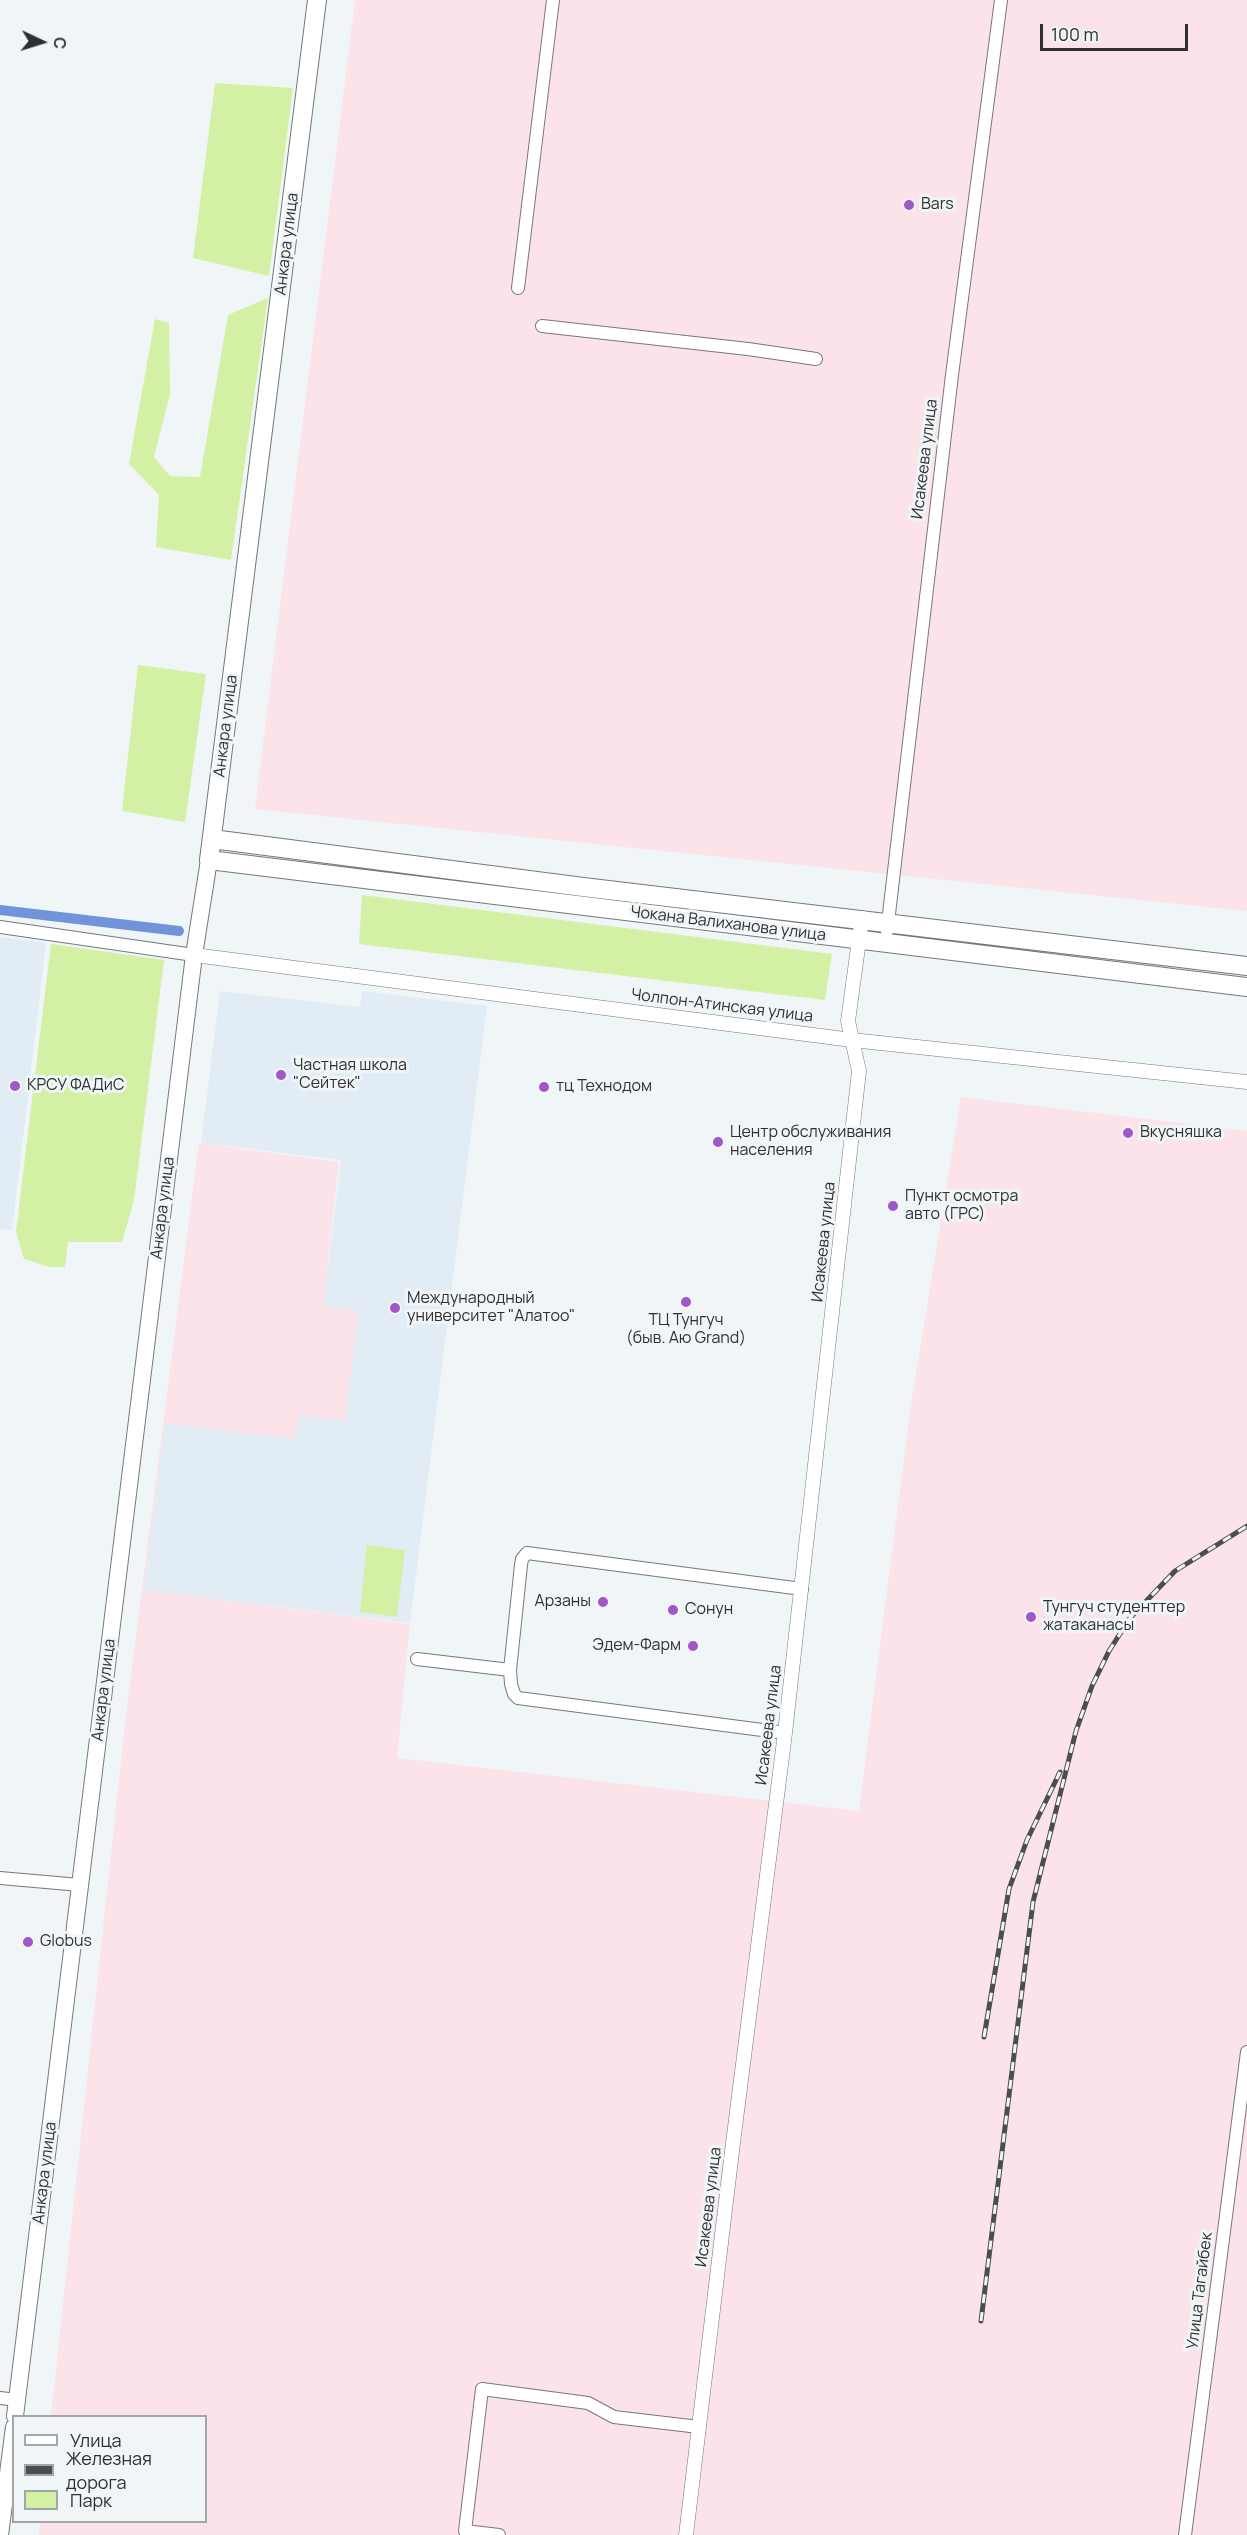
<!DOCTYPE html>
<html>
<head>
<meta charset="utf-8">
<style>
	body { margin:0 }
	#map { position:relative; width:1247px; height:2535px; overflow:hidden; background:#f0f5f8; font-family:Manrope,sans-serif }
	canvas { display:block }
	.legend { position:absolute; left:12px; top:2415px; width:195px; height:108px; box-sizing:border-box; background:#f0f5f8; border:2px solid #a3a6a9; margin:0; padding:8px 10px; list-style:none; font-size:18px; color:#2f3032 }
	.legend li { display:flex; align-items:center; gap:12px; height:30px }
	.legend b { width:30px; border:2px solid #a3a6a9 }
	.north { position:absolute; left:12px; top:12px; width:60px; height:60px; -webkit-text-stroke:4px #f0f5f8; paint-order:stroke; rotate:94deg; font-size:16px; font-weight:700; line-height:24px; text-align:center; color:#2f3032 }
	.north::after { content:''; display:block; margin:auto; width:21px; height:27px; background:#2f3032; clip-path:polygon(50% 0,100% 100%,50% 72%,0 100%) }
	.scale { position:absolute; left:1040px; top:24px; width:148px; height:27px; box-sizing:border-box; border:3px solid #2f3032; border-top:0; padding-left:8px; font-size:18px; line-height:21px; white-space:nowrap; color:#2f3032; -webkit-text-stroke:4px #f0f5f8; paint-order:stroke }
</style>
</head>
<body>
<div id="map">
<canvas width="1247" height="2535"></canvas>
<ul class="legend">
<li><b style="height:8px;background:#fff"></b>Улица</li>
<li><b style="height:8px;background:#4b4d4f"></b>Железная дорога</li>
<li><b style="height:16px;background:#d3f0a4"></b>Парк</li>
</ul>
<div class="north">С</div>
<div class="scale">100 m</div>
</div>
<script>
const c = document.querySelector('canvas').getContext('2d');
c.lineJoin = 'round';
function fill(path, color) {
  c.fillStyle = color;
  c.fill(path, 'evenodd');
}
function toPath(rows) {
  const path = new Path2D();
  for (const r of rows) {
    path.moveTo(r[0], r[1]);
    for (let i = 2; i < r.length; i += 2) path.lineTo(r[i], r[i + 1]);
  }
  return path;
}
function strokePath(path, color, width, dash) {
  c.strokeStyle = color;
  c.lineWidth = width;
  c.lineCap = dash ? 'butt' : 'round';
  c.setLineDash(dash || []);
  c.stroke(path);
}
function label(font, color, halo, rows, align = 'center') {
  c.font = font + ' Manrope,sans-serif';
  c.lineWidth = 6;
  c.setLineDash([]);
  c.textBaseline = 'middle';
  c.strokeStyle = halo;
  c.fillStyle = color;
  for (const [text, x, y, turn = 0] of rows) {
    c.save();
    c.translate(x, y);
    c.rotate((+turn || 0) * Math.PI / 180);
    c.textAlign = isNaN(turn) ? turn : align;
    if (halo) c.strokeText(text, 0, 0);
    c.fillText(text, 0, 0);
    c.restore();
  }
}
fill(toPath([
	[355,0,1247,0,1247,911,255,809],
	[961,1097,1247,1131,1247,2535,39,2535,40,2522,206,2522,206,2416,51,2416,126,1714,199,1143,339,1162,323,1306,359,1311,345,1421,296,1440,144,1590,410,1624,397,1758,859,1811,910,1411]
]), '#fce2e9');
fill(toPath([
	[0,937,46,943,12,1230,0,1229],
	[220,991,360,1007,362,991,487,1006,410,1623,144,1590,165,1423,296,1439,299,1415,345,1421,359,1311,323,1306,341,1160,201,1143]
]), '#e1ecf5');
fill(toPath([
	[215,83,293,88,269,276,193,258],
	[268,298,231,560,156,547,159,495,129,464,155,319,169,323,170,394,154,457,170,476,200,477,228,315],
	[138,665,206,674,185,822,122,811],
	[362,895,832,954,825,1000,359,944],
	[51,944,164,960,134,1200,122,1242,68,1242,65,1267,49,1267,24,1259,16,1232],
	[367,1545,405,1550,397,1617,360,1612]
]), '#d3f0a4');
strokePath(toPath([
	[0,910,179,931]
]), '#7193d9', 10);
const minor = toPath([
	[518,288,553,0],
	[542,326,748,349,816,359],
	[0,927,194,955],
	[887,931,952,375,1001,0],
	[417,1659,510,1670],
	[785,1733,518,1698,514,1694,511,1684,510,1670,521,1565,522,1559,527,1553,802,1589],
	[0,1878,80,1885],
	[0,2398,17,2400],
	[499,2535,465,2531,482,2389,588,2403,614,2417,699,2427],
	[1185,2535,1247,2052]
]);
const tertiary = toPath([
	[194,955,852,1040,1247,1082],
	[686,2535,733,2143,785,1733,859,1071,848,1021,862,918]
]);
const secondary = toPath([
	[15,2416,194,955,209,860],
	[0,2535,14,2427]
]);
const primary = toPath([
	[317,0,209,860,1247,987],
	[212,839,583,887,1247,966]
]);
strokePath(minor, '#74787c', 14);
strokePath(tertiary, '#74787c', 15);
strokePath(secondary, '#74787c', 18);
strokePath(primary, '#74787c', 20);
strokePath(minor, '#fff', 12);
strokePath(tertiary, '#fff', 14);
strokePath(secondary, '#fff', 16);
strokePath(primary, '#fff', 18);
const rail = toPath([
	[984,2037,1009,1889,1027,1840,1060,1772],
	[981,2321,1033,1902,1076,1731,1092,1686,1109,1651,1130,1618,1175,1571,1247,1526]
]);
strokePath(rail, '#4b4d4f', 5);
strokePath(rail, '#f0f5f8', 3, [9]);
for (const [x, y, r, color] of [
	[909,205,6,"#a156c9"],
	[281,1075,6,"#a156c9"],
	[15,1086,6,"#a156c9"],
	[544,1087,6,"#a156c9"],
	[1128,1133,6,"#a156c9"],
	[718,1142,6,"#a156c9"],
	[893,1206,6,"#a156c9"],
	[686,1302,6,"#a156c9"],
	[395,1308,6,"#a156c9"],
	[603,1602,6,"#a156c9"],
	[673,1610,6,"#a156c9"],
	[1031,1617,6,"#a156c9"],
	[693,1646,6,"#a156c9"],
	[28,1942,6,"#a156c9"]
]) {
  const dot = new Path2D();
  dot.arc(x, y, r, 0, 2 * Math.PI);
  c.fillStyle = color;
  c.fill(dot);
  strokePath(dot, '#f0f5f8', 2);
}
label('16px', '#2f3032', '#f0f5f8', [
	["Bars",921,205],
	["Частная школа",293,1066],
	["\"Сейтек\"",293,1084],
	["КРСУ ФАДиС",27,1086],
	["тц Технодом",556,1087],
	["Центр обслуживания",730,1133],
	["населения",730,1151],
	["Вкусняшка",1140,1133],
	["Пункт осмотра",905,1197],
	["авто (ГРС)",905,1215],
	["Международный",407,1299],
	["университет \"Алатоо\"",407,1317],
	["ТЦ Тунгуч",686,1321,"center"],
	["(быв. Аю Grand)",686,1339,"center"],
	["Арзаны",591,1602,"right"],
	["Тунгуч студенттер",1043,1608],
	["жатаканасы",1043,1626],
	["Сонун",685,1610],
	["Эдем-Фарм",681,1646,"right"],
	["Globus",40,1942]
], 'left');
label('16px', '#2f3032', '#f0f5f8', [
	["Анкара улица",287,244,-83],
	["Исакеева улица",925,459,-83],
	["Анкара улица",226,726,-83],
	["Чокана Валиханова улица",728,924,7],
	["Чолпон-Атинская улица",722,1006,7],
	["Анкара улица",163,1208,-83],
	["Исакеева улица",824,1242,-84],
	["Анкара улица",104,1690,-83],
	["Исакеева улица",769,1725,-83],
	["Анкара улица",45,2173,-83],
	["Исакеева улица",709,2207,-83],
	["Улица Тагайбек",1200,2291,-83]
]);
</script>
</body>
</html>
